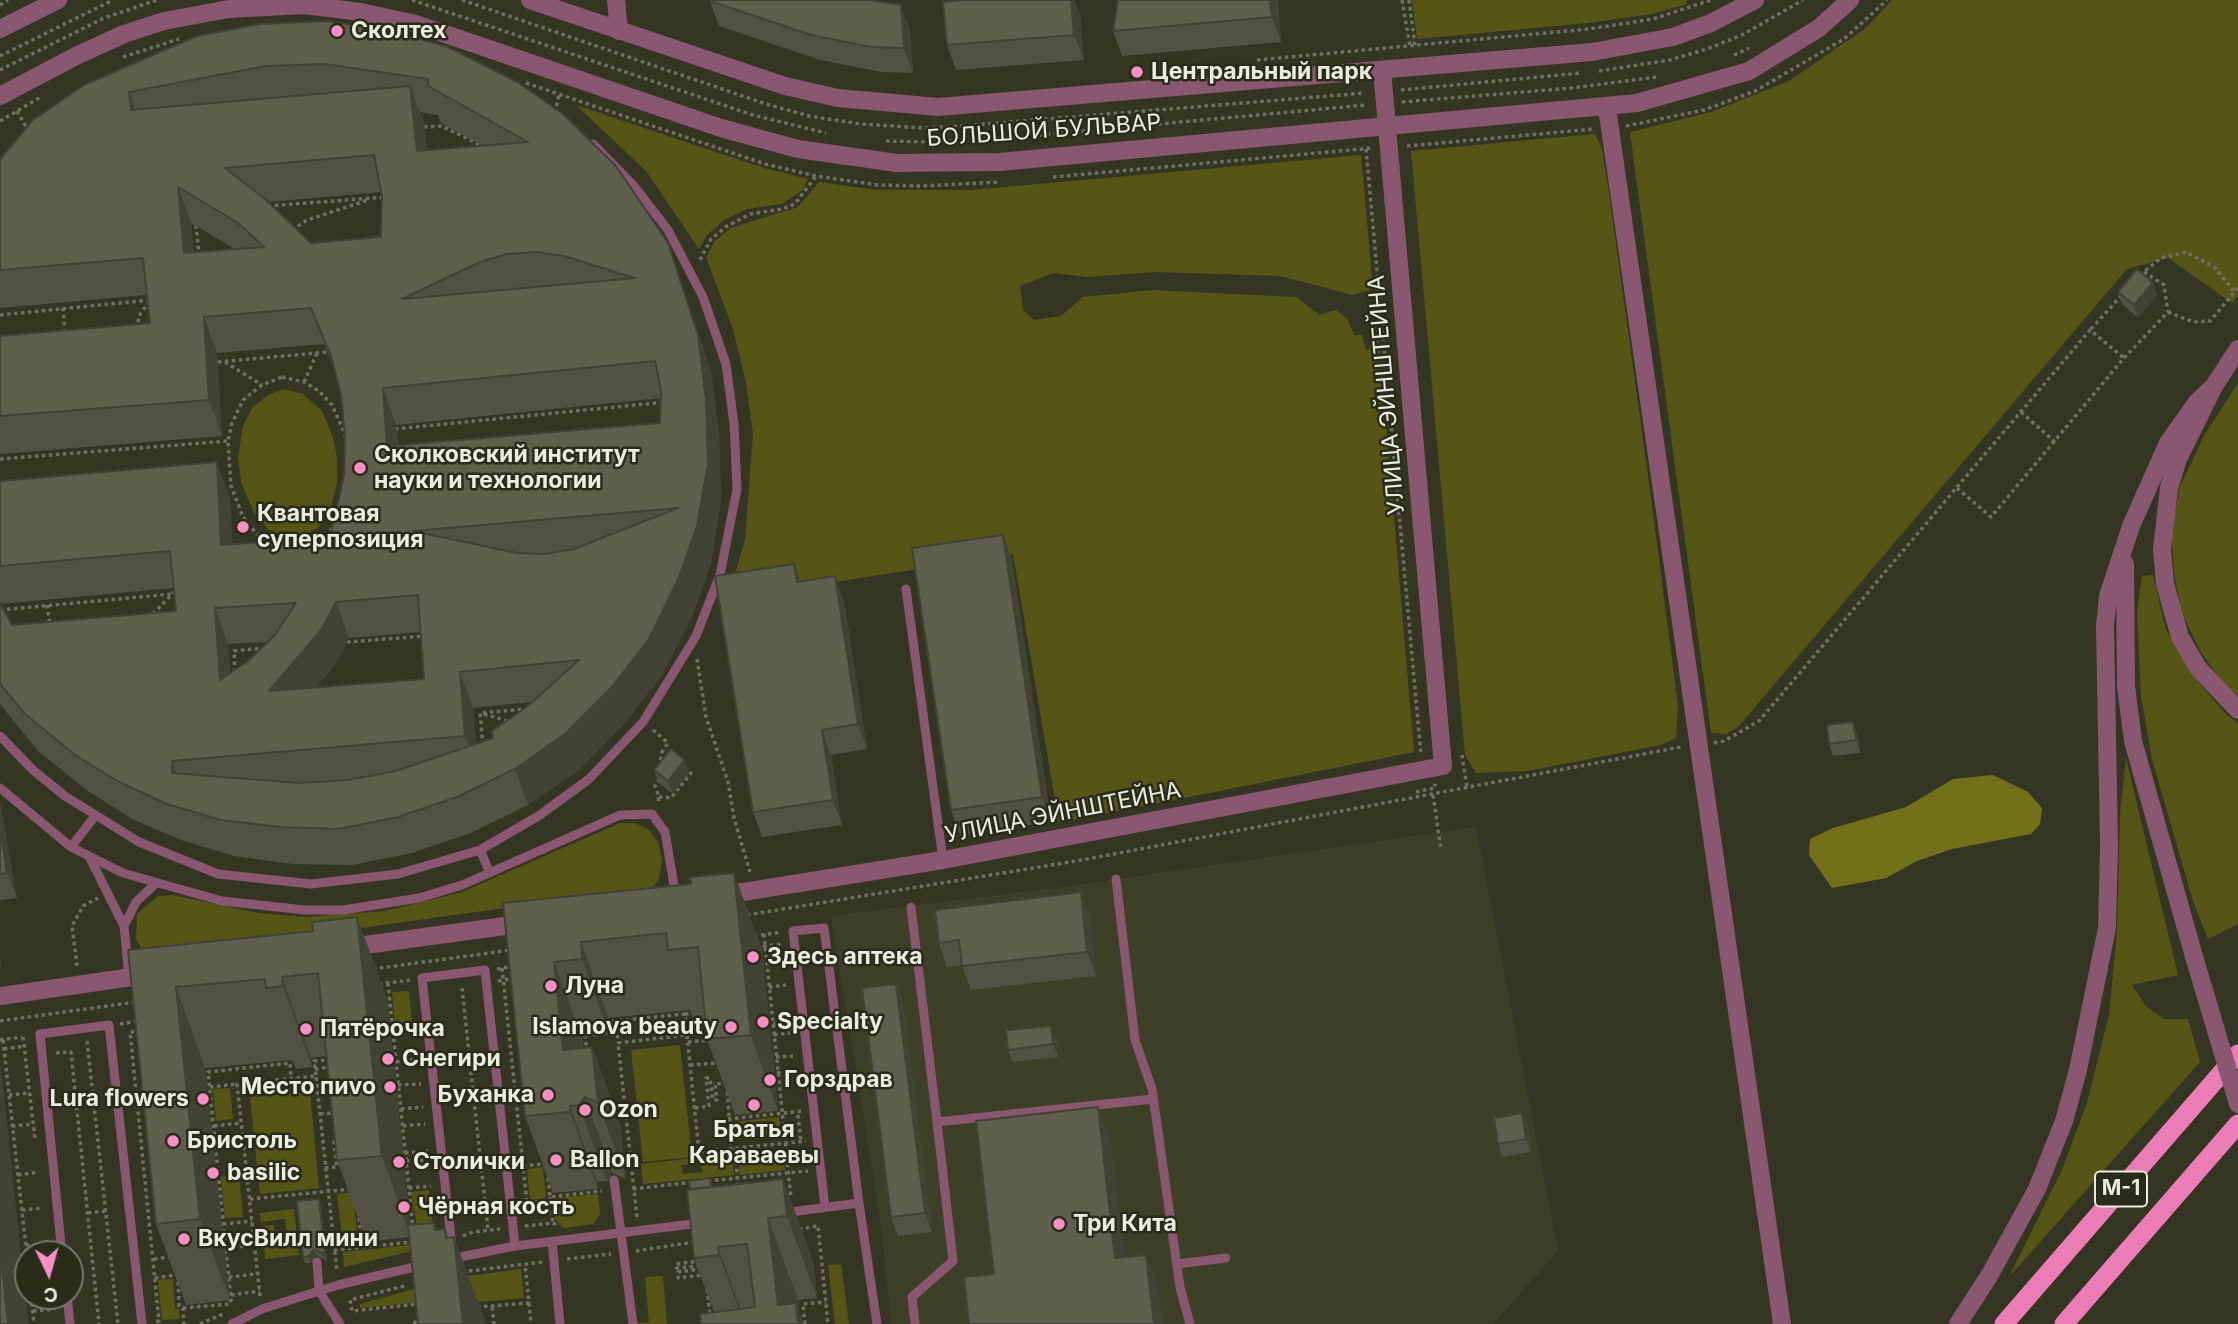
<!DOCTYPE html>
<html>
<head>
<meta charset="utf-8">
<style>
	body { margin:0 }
	#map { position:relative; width:2238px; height:1324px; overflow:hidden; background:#353524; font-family:Inter,sans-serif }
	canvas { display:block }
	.north { position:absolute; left:14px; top:1240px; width:70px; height:70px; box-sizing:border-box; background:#2b2b1a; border:2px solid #78796a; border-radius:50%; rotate:175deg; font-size:19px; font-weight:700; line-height:28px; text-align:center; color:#ecede2 }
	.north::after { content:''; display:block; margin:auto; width:24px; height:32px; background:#fa8fc6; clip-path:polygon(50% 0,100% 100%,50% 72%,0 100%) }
</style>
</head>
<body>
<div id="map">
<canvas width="2238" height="1324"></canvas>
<div class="north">С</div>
</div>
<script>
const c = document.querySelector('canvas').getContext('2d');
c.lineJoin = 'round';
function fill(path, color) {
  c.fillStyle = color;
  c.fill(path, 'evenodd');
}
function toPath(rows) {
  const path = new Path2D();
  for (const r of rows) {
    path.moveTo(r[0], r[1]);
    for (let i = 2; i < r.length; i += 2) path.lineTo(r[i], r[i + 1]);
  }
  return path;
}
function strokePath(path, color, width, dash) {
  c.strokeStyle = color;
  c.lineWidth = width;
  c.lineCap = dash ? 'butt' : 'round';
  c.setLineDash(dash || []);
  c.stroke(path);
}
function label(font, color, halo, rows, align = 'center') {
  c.font = font + ' Inter,sans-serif';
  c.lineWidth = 5;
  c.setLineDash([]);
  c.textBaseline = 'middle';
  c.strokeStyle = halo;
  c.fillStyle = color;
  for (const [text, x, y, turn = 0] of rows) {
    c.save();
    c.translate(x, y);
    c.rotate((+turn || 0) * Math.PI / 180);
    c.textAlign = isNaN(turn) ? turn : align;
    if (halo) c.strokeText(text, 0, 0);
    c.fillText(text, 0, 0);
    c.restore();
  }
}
fill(toPath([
	[1476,827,1558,1251,1493,1324,891,1324,881,1224,831,916,1070,886]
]), '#3e3f27');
fill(toPath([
	[1412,0,1686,0,1687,4,1652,14,1588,23,1417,39],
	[1892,0,2238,0,2238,296,2232,303,2168,258,2127,269,1738,727,1726,734,1711,733,1630,132,1711,112,1789,81,1866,28],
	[576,105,764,168,808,179,803,190,782,204,747,209,724,220,707,235,699,249,646,171],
	[1595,134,1602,149,1609,193,1651,498,1678,706,1676,738,1661,745,1527,771,1476,773,1465,755,1411,151],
	[1361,155,1373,289,1353,295,1280,276,1155,272,1088,277,1054,273,1020,286,1023,310,1034,320,1061,316,1083,297,1152,290,1297,297,1319,315,1336,310,1348,320,1354,335,1362,335,1366,350,1370,349,1370,334,1374,332,1373,318,1377,317,1414,752,1059,823,1013,554,721,600,734,577,745,540,753,434,746,383,733,329,706,257,715,241,731,228,798,207,819,182,877,190,971,190],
	[2238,383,2238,696,2226,687,2200,651,2182,613,2174,573,2171,529,2180,486,2205,434],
	[283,389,303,394,322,411,333,437,337,458,337,484,330,510,318,528,303,536,285,537,269,530,253,511,241,482,238,457,243,426,252,408,268,395],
	[2153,575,2166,630,2194,677,2226,714,2238,723,2238,924,2208,939,2193,901,2152,759,2141,696,2137,613,2142,576],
	[2126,758,2178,975,2132,985,2146,1006,2164,1019,2188,1019,2200,1062,2009,1277,2062,1170,2087,1103,2109,1015,2117,932,2120,813],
	[620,823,635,823,648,829,658,842,662,859,659,879,653,887,156,957,143,951,136,939,137,914,158,896,173,895,258,913,305,917,385,911,462,892],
	[409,991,412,1023,395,1025,392,992],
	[680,1045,692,1157,643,1162,631,1050],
	[230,1088,233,1119,216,1121,213,1089],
	[310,1092,319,1188,260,1194,250,1097],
	[779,1117,781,1132,733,1137,731,1122],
	[783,1150,785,1170,740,1175,737,1155],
	[732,1155,734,1175,643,1184,641,1164,696,1158,697,1164,681,1165,683,1174,702,1172,701,1158],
	[543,1167,546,1198,530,1200,527,1169],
	[239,1175,243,1217,225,1218,221,1177],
	[429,1190,434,1237,419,1239,411,1192],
	[353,1192,358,1243,343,1245,337,1194],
	[598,1194,600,1215,593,1224,564,1228,555,1219,553,1198],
	[294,1209,299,1255,265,1259,262,1226,274,1225,275,1237,287,1236,285,1219,261,1222,260,1213],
	[411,1245,412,1251,344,1267,343,1252],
	[841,1264,849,1324,835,1324,828,1265],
	[521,1269,524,1298,478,1302,470,1297,360,1308,360,1304,453,1278],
	[663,1276,667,1324,629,1324,649,1322,645,1277],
	[173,1279,175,1309,179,1309,180,1319,162,1320,158,1280]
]), '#555615');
fill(toPath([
	[1993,775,2028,792,2042,808,2040,824,2031,834,1952,849,1917,861,1886,878,1832,888,1809,855,1810,839,1833,828,1906,807,1953,779]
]), '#71711a');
strokePath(toPath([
	[412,0,753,115,826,133],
	[462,0,766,104,809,116,861,124,924,128,961,126,1365,93],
	[1402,0,1410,46],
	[1409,0,1415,46],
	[0,5,8,0],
	[1734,55,1749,48],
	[0,56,113,0],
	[123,57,179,39],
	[1257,60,1589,29,1653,19,1711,0],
	[0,70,104,18,157,0],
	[1599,71,1670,60,1707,49,1742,35,1803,0],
	[526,83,765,164,816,176,878,185,922,186,1000,182],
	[1401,90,1581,73],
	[1402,102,1572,88,1656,77],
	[17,111,29,132],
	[555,113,559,94],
	[0,121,41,97],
	[1626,126,1704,110,1755,91,1844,39,1887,0],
	[424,127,442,126,485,147],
	[886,141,939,142,1029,136,1366,105],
	[1407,146,1594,129],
	[1366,149,1421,755],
	[1053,177,1373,148],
	[268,206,386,197],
	[196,225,199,255],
	[292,230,307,220,368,200],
	[700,260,711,239,727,226,750,214,782,209,795,204,816,176],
	[2144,272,2164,285,2168,312],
	[2140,275,2161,258,2186,252,2214,267,2235,292],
	[63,308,65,334],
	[2168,312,2194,322,2210,321,2238,288],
	[0,315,150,300],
	[139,329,138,317,149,302],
	[2091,329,2121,296],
	[218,362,327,352],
	[225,362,262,385],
	[282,377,304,382,319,391,332,405,345,434,349,457,349,485,341,515,326,537,306,548,283,548,262,540,243,517,231,486,228,441,232,423,243,400,262,385,282,377],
	[304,382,317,353],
	[2021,412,2055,442],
	[395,429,666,402],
	[0,459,228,441],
	[1957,488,1991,517,2124,358,2168,312],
	[47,605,50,624],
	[0,610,172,594],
	[153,614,177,589],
	[347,642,425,636],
	[697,659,706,717,728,782,734,818,750,872],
	[235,672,234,651,264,648],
	[484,714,510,722],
	[653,730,668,743,662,752,668,756],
	[1714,743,1724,741,1759,721,2090,330,2124,358],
	[483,745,480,713,525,709],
	[1462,755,1467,787],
	[659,767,662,752],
	[1416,792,1435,788,1435,784],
	[1433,795,1441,850],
	[659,797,671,798,691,773,686,769],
	[658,801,659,797,655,786,659,780],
	[747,915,1082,860,1681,747],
	[764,934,791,1198],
	[754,936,781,932],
	[756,947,782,944],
	[77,966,72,926,83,906,98,898],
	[502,968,527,1203,524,1203],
	[373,969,511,950],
	[497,969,514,966],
	[498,981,515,978],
	[388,983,413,1228],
	[379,984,410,980],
	[769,987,786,985],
	[462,988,488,1230],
	[0,1021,136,1002],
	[616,1021,618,1043],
	[605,1022,685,1014],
	[120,1024,137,1021],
	[773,1024,790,1022],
	[141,1031,130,1032,159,1321,154,1322],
	[393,1031,415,1029],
	[585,1035,587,1052],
	[687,1035,685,1014,696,1013],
	[774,1035,790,1033],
	[23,1037,35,1139],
	[0,1040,22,1037],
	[3,1040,27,1257],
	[87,1041,118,1324],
	[688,1042,710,1040],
	[4,1049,26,1046],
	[56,1053,71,1052,99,1324],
	[776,1057,793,1056],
	[396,1062,418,1059],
	[690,1065,719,1063],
	[315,1069,330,1067],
	[777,1073,794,1071],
	[316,1075,314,1061,331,1060],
	[398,1085,421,1084],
	[727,1085,731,1148],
	[210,1087,237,1084],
	[9,1095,29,1093],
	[695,1108,709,1106,706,1078,710,1078,713,1100,717,1100,715,1084,725,1083],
	[401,1109,423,1107],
	[320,1114,335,1113],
	[798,1115,801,1141],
	[728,1119,803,1111],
	[12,1126,33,1124],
	[214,1126,241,1123],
	[403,1126,425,1124],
	[735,1148,738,1188],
	[405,1153,428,1151],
	[406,1161,429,1160],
	[523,1166,544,1164],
	[325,1168,337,1167,334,1142,337,1144],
	[18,1175,39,1172],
	[548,1178,550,1197,602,1191],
	[708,1181,808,1171],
	[409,1188,431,1186],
	[633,1189,693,1182],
	[550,1197,553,1223],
	[250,1199,352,1189],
	[527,1203,550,1201],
	[22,1210,43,1208],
	[88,1213,106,1211],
	[637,1217,618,1043,687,1035,699,1152,806,1141],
	[359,1218,362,1247],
	[223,1224,252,1221],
	[525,1226,553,1223,558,1226],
	[799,1229,818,1226,828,1324],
	[463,1236,473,1232,500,1229],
	[26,1245,47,1244],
	[226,1248,255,1245],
	[334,1250,412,1242],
	[636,1251,694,1242],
	[154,1259,170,1257],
	[567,1259,611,1254],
	[700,1266,677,1268,676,1264,700,1261],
	[702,1269,678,1272,678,1278,703,1275],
	[469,1271,542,1262],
	[178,1275,179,1306,183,1308,184,1324],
	[229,1277,258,1274],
	[155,1278,177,1275],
	[404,1286,350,1300,352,1311,418,1304],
	[707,1289,711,1324],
	[231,1295,260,1291],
	[31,1296,34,1324],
	[260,1296,237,1084,316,1076,337,1272],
	[529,1303,531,1324],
	[477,1307,529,1303,525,1265],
	[492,1307,494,1324],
	[183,1308,230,1304,231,1300,208,1072,290,1063,291,1078],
	[33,1311,55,1309],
	[200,1324,223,1314],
	[415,1324,415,1319,421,1318],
	[805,1324,803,1304,826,1302]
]), '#717162', 3.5, [3.5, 3.5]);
strokePath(toPath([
	[906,589,943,860],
	[0,736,34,771,65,796,139,842,218,874,311,884,398,874,480,850,540,815,589,779,643,722,696,636,720,575,737,489,734,424,726,364,703,297,668,230,634,186,593,144],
	[0,788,71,847,123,873,222,901,305,910,343,910,419,898,462,885,620,815,652,814,665,832,676,897],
	[71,847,95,816],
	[480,850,490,873],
	[89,856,124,926],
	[1116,879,1135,1040,1152,1089,1180,1287,1190,1324],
	[911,907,937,1122],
	[129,977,124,926,136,902,155,884],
	[614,1180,633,1324],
	[859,1203,877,1324],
	[783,1213,859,1203,824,928,793,931,825,1207],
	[552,1241,560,1324],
	[452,1247,422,978,485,970,515,1246],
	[62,1254,40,1034,109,1025,142,1324],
	[450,1259,515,1246,700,1223],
	[317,1262,319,1291,340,1324],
	[1177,1264,1226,1258],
	[23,1271,28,1270],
	[67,1296,70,1324],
	[232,1324,262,1309,338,1285,423,1265],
	[915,1324,912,1297,953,1261,937,1122,1153,1099]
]), '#895770', 9);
strokePath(toPath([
	[530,0,785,86,838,98,938,107,1592,52,1673,37,1711,23,1755,0],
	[616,0,619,31],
	[0,29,58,0],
	[0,96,76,56,124,34,164,21,229,9,304,5,361,12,416,24,721,128,798,149,897,163,999,162,1637,103,1749,71,1819,28,1850,0],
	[1607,108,1782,1324],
	[2238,349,2214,386,2178,459,2169,488,2162,549,2165,584,2180,637,2198,668,2238,710],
	[2125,564,2126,686,2133,741,2195,960],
	[718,896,943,860,1443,766,1382,70],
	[343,948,527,923],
	[0,996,153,974],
	[1958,1324,1989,1276,2037,1189,2064,1121,2078,1070,2107,928,2109,846,2105,626,2108,596,2131,526,2168,443,2197,402,2214,386]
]), '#895770', 18);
strokePath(toPath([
	[2004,1324,2238,1054],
	[2064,1324,2238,1124]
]), '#ec7cb6', 19);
strokePath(toPath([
	[2195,960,2238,1104]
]), '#895770', 18);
fill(toPath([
	[964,0,1074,0,1080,16,1084,60,956,70,947,45],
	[1118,0,1278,0,1281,42,1122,56,1113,31],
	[710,1,910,29,913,73,881,72,820,60,719,26],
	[388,30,668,243,711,371,719,436,721,500,711,563,693,614,662,675,624,724,579,770,528,805,471,833,412,853,352,865,293,864,234,856,181,840,132,819,88,791,38,751,0,704,0,481,230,498,232,544,330,537,344,476,345,436,341,395,334,368,324,344,217,353,222,436,0,454,0,336,150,323,147,295,0,308,0,159,84,85],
	[420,112,438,115,441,123,483,146,427,151,424,122],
	[381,192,382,197,381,237,311,243,268,202],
	[191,223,235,249,194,252],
	[661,398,660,423,398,445,396,425],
	[173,588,176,611,12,625,0,604],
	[421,632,424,679,316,687,335,665,349,638],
	[267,642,248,661,230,673,228,644],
	[532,702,493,738,476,744,473,708],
	[2153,283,2157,295,2138,318,2122,304,2118,292],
	[1003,535,1012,560,1051,822,960,835,951,810],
	[801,582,844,601,867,749,831,755,842,825,762,837,753,812],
	[1858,734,1860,753,1833,756,1829,744],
	[685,760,689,772,673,794,659,783,654,770],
	[0,803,17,898,0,900],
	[1081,892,1089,916,1096,976,971,990,962,965,947,967,939,943],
	[503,903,762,949,778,1111,735,1115,707,1039,705,1025,696,1026,690,1010,608,1018,610,1035,582,1038,583,1048,592,1047,620,1123,626,1179,612,1173,607,1181,597,1182,598,1189,553,1193,525,1116],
	[313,931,387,998,410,1225,434,1223,437,1229,448,1238,454,1237,484,1318,485,1324,418,1324,409,1237,367,1242,337,1160,326,1056,311,1058,312,1067,296,1069,292,1060,205,1068,230,1300,186,1305,156,1224,128,950],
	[896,984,903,1002,932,1232,898,1236,891,1217],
	[1056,1038,1058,1057,1012,1062,1008,1050],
	[1522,1113,1527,1126,1531,1152,1502,1157,1498,1144],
	[783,1179,813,1261,817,1298,798,1300,799,1312,714,1312,694,1258,712,1184,713,1187],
	[321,1206,327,1261,316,1255,310,1263,305,1263,303,1257]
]), '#515241');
fill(toPath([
	[1071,0,1074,0,1080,16,1084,60,1074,35],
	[1270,0,1278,0,1281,42,1272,17],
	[901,5,910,29,913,73,904,48],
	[410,86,424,122,431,188,417,151],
	[129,92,142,128,131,110],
	[178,187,191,223,197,290,184,253],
	[668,243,711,371,719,436,721,500,711,563,693,614,662,675,624,724,579,770,528,805,515,769,679,577],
	[2153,283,2157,295,2138,318,2134,305],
	[204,317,217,353,222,436,209,400],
	[383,388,396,425,400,482,387,446],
	[217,462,230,498,235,581,221,545],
	[1003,535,1012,560,1051,822,1042,797],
	[794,564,803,589,797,582],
	[835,576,844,601,867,749,858,724],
	[336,602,349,638,335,665,283,727,269,691],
	[215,608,228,644,233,717,220,680],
	[460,672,473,708,479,772,465,736],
	[1853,722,1858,734,1860,753,1856,740],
	[822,730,831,755,842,825,833,800],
	[685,760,689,772,673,794,668,781],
	[172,761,185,797,172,773],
	[0,803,1,806,17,898,7,873,0,828],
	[734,873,762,949,778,1111,751,1035],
	[1081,892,1089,916,1096,976,1087,952],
	[357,917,387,998,411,1237,382,1156],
	[581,942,608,1018,610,1035,582,959],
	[0,952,2,973,0,966],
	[554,962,582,1038,588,1099,585,1097,612,1173,607,1181,579,1105,563,1050],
	[282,977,311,1058,312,1067,283,986],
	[896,984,903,1002,932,1232,925,1213],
	[176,987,205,1068,230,1300,200,1219],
	[1051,1026,1056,1038,1058,1057,1053,1044],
	[592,1047,620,1123,626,1179,598,1103],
	[0,1058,22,1264,20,1267,24,1278,29,1324,8,1324,0,1248],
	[570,1106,597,1182,598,1189,570,1112],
	[1098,1107,1111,1143,1129,1294,1115,1258],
	[1522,1113,1527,1126,1531,1152,1526,1139],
	[783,1179,813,1261,817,1298,787,1216],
	[319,1199,321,1206,327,1261,325,1255],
	[768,1218,798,1300,799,1312,804,1324,785,1324,778,1305],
	[434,1223,460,1293,446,1238,445,1229,457,1263,454,1237,484,1318,485,1324,463,1324,435,1230],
	[718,1247,746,1324,744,1324,719,1255],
	[314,1249,316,1255,310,1263,308,1257],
	[1146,1255,1159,1291,1163,1324,1154,1324]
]), '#424235');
const building = toPath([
	[711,0,869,0,901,5,904,48,871,47,811,35,710,1,711,0],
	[964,0,1071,0,1074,35,947,45,943,2,964,0],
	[1118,0,1270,0,1272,17,1113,31,1118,0],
	[326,21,388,30,448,47,519,83,563,114,616,166,668,243,698,335,706,400,708,464,697,526,679,577,649,639,611,688,566,733,515,769,457,797,398,817,339,829,280,827,221,820,167,804,119,782,75,755,25,714,0,684,0,603,12,625,176,611,170,551,0,566,0,481,217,462,221,545,330,537,344,476,345,436,341,395,331,356,311,308,204,317,209,400,0,416,0,336,150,323,143,258,0,270,0,159,33,120,84,85,197,36,260,24,326,21],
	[325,64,428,79,428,86,528,142,417,151,410,86,131,110,129,92,266,66,325,64],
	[374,155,382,197,381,237,311,243,265,199,225,168,374,155],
	[178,187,238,223,264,247,184,253,178,187],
	[536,252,564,256,635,278,402,299,480,262,507,254,536,252],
	[655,361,661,391,660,423,387,446,383,388,655,361],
	[678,508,574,549,545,554,517,553,413,531,678,508],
	[418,595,424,679,269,691,322,629,336,602,418,595],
	[296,603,275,635,248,661,220,680,215,608,296,603],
	[579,660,529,705,492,731,493,738,396,771,348,780,299,783,172,773,172,761,465,736,460,672,579,660],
	[2137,269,2153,283,2134,305,2118,292,2137,269],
	[1003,535,1042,797,951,810,912,548,1003,535],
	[794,564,797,582,835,576,858,724,822,730,833,800,753,812,715,576,794,564],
	[1853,722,1856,740,1829,744,1827,725,1853,722],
	[671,749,685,760,668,781,654,770,671,749],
	[0,828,7,873,0,874,0,828],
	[734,873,751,1035,707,1039,698,947,668,950,666,933,581,942,582,959,554,962,563,1050,592,1047,598,1103,585,1097,579,1105,570,1106,570,1112,525,1116,503,903,691,884,690,877,734,873],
	[1081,892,1087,952,962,966,959,940,939,943,935,910,1081,892],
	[357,917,382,1156,337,1160,318,973,282,977,283,986,266,988,265,979,176,987,200,1219,156,1224,128,950,313,931,312,922,357,917],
	[896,984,925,1213,891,1217,862,988,896,984],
	[1051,1026,1053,1044,1008,1050,1006,1030,1051,1026],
	[1098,1107,1115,1258,1146,1255,1154,1324,969,1324,964,1277,994,1274,976,1121,1098,1107],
	[1522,1113,1526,1139,1498,1144,1494,1118,1522,1113],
	[710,1178,711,1187,690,1189,689,1181,710,1178],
	[783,1179,787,1216,768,1218,778,1305,796,1303,798,1324,701,1324,700,1314,755,1307,747,1244,718,1247,719,1255,694,1258,687,1190,783,1179],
	[319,1199,325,1255,314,1249,308,1257,303,1257,297,1201,319,1199],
	[434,1223,435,1230,445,1229,446,1238,454,1237,463,1324,418,1324,408,1225,434,1223],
	[0,1248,8,1324,0,1324,0,1248]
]);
fill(building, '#5e5f4c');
strokePath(building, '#424235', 2);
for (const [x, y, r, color] of [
	[337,31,7,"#fa8fc6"],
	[1137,72,7,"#fa8fc6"],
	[360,468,7,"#fa8fc6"],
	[243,527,7,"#fa8fc6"],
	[753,957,7,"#fa8fc6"],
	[551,986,7,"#fa8fc6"],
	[763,1022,7,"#fa8fc6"],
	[731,1027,7,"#fa8fc6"],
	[306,1029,7,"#fa8fc6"],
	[388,1059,7,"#fa8fc6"],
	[770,1080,7,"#fa8fc6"],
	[390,1087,7,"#fa8fc6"],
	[548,1095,7,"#fa8fc6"],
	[203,1099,7,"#fa8fc6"],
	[754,1105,7,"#fa8fc6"],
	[585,1110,7,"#fa8fc6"],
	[173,1141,7,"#fa8fc6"],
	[556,1160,7,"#fa8fc6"],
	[399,1162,7,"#fa8fc6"],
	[213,1173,7,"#fa8fc6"],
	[404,1207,7,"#fa8fc6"],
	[1059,1224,7,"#fa8fc6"],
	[184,1239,7,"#fa8fc6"]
]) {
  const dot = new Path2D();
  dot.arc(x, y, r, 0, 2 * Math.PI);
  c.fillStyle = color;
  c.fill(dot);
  strokePath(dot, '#2b2b1a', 2.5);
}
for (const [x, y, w] of [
	[2121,1189,52]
]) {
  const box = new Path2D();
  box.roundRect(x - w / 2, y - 17.5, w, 35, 5);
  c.fillStyle = '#2b2b1a';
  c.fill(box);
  strokePath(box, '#ecede2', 2);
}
label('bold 21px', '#ecede2', null, [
	["М-1",2121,1189]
]);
label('bold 23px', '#ecede2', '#2b2b1a', [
	["Сколтех",351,31],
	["Центральный парк",1151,72],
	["Сколковский институт",374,455],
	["науки и технологии",374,481],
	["Квантовая",257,514],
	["суперпозиция",257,540],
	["Здесь аптека",767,957],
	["Луна",565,986],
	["Specialty",777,1022],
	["Islamova beauty",717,1027,"right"],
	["Пятёрочка",320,1029],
	["Снегири",402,1059],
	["Горздрав",784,1080],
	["Место пиvo",376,1087,"right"],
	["Буханка",534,1095,"right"],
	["Lura flowers",189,1099,"right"],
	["Ozon",599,1110],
	["Братья",754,1130,"center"],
	["Караваевы",754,1156,"center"],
	["Бристоль",187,1141],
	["Ballon",570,1160],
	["Столички",413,1162],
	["basilic",227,1173],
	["Чёрная кость",418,1207],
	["Три Кита",1073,1224],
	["ВкусВилл мини",198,1239]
], 'left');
label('23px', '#ecede2', '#2b2b1a', [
	["БОЛЬШОЙ БУЛЬВАР",1044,131,-4],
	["УЛИЦА ЭЙНШТЕЙНА",1387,395,-95],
	["УЛИЦА ЭЙНШТЕЙНА",1063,813,-11]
]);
</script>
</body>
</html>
